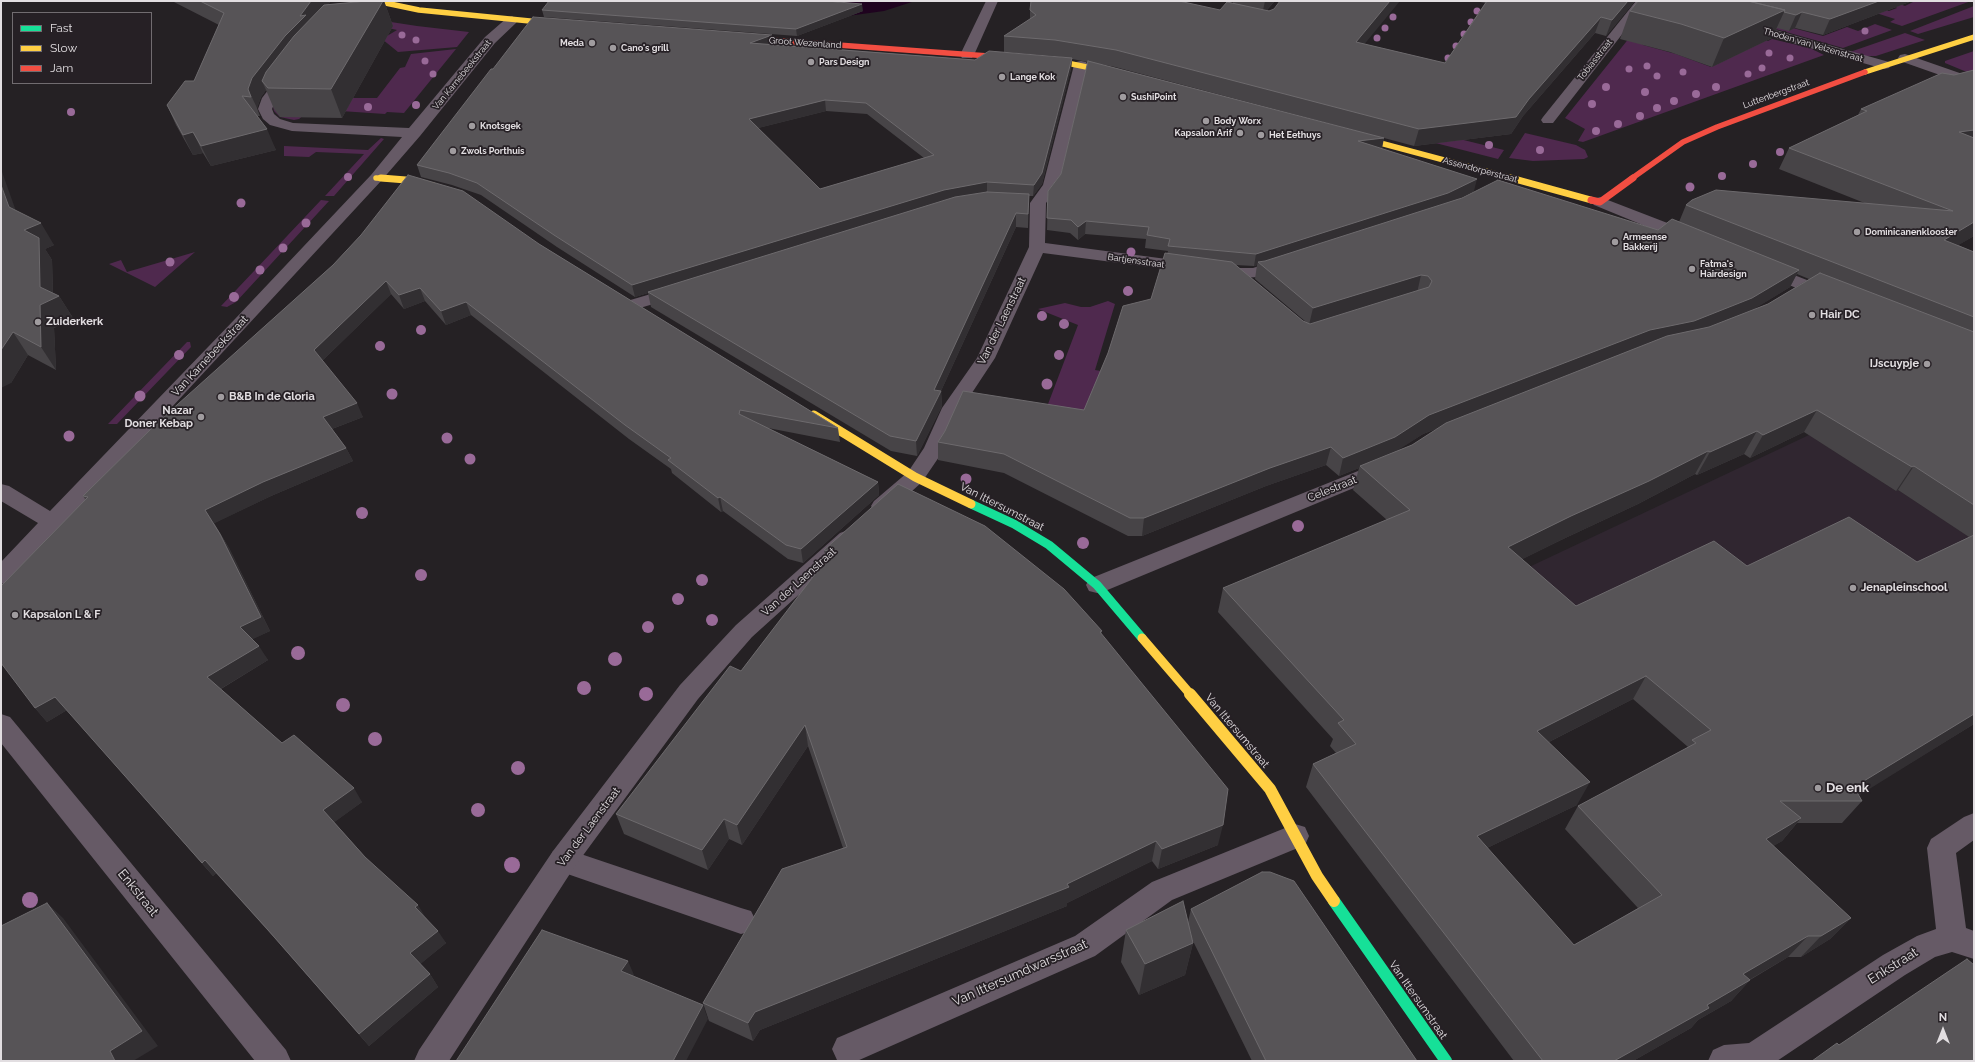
<!DOCTYPE html>
<html>
<head>
<meta charset="utf-8">
<style>
	body { margin:0 }
	#map { position:relative; width:1975px; height:1062px; overflow:hidden; background:#252124; font-family:Raleway,sans-serif }
	canvas { display:block }
	.frame { position:absolute; inset:0; border:2px solid #e2dee1; pointer-events:none }
	.legend { position:absolute; left:12px; top:12px; width:140px; height:72px; box-sizing:border-box; background:#262025; border:1px solid #716c70; margin:0; padding:5px 7px; list-style:none; font-size:12px; color:#e2dee1 }
	.legend li { display:flex; align-items:center; gap:8px; height:20px }
	.legend b { width:20px; border:1px solid #716c70 }
	.north { position:absolute; left:1923px; top:1010px; width:40px; height:40px; -webkit-text-stroke:3px #262025; paint-order:stroke; rotate:0deg; font-size:11px; font-weight:700; line-height:16px; text-align:center; color:#e2dee1 }
	.north::after { content:''; display:block; margin:auto; width:14px; height:18px; background:#e2dee1; clip-path:polygon(50% 0,100% 100%,50% 72%,0 100%) }
</style>
</head>
<body>
<div id="map">
<canvas width="1975" height="1062"></canvas>
<div class="frame"></div>
<ul class="legend">
<li><b style="height:5px;background:#16e098"></b>Fast</li>
<li><b style="height:5px;background:#ffcf43"></b>Slow</li>
<li><b style="height:5px;background:#f24e42"></b>Jam</li>
</ul>
<div class="north">N</div>
</div>
<script>
const c = document.querySelector('canvas').getContext('2d');
c.lineJoin = 'round';
function fill(path, color) {
  c.fillStyle = color;
  c.fill(path, 'evenodd');
}
function toPath(rows) {
  const path = new Path2D();
  for (const r of rows) {
    path.moveTo(r[0], r[1]);
    for (let i = 2; i < r.length; i += 2) path.lineTo(r[i], r[i + 1]);
  }
  return path;
}
function strokePath(path, color, width, dash) {
  c.strokeStyle = color;
  c.lineWidth = width;
  c.lineCap = dash ? 'butt' : 'round';
  c.setLineDash(dash || []);
  c.stroke(path);
}
function label(font, color, halo, rows, align = 'center') {
  c.font = font + ' Raleway,sans-serif';
  c.lineWidth = 3.5;
  c.setLineDash([]);
  c.textBaseline = 'middle';
  c.strokeStyle = halo;
  c.fillStyle = color;
  for (const [text, x, y, turn = 0] of rows) {
    c.save();
    c.translate(x, y);
    c.rotate((+turn || 0) * Math.PI / 180);
    c.textAlign = isNaN(turn) ? turn : align;
    if (halo) c.strokeText(text, 0, 0);
    c.fillText(text, 0, 0);
    c.restore();
  }
}
fill(toPath([
	[1809,435,1896,491,1898,490,1974,540,1974,724,1565,630,1493,584]
]), '#302630');
fill(toPath([
	[1909,1,1971,1,1902,26,1890,22,1895,19,1873,12,1885,10,1889,11,1897,8,1894,6,1900,4,1905,6,1913,2],
	[1974,6,1974,17,1918,34,1910,31],
	[1748,16,1823,36,1847,27,1858,31,1875,24,1892,30,1843,48,1747,21],
	[391,22,417,26,469,32,457,47,398,52,382,39,397,30,384,27],
	[1634,32,1643,45,1676,54,1711,67,1750,36,1768,41,1772,39,1810,48,1824,55,1583,142,1578,141,1585,129,1565,118],
	[1905,33,1925,40,1876,56,1862,56,1847,53],
	[456,49,404,113,387,112,385,114,311,109,299,119,294,120,280,117,274,111,273,107,342,98,377,98,400,68,405,67,411,54],
	[1974,51,1974,75,1945,63,1945,61],
	[1334,108,1504,150,1498,159,1361,124],
	[1525,133,1576,145,1585,150,1588,157,1584,159,1533,161,1509,158],
	[381,138,384,139,334,196,325,196,364,154,316,152,309,157,284,156,284,146,368,150],
	[321,200,329,201,236,302,227,307,221,306],
	[195,252,155,287,109,264,121,260,127,272],
	[1108,301,1115,304,1095,370,1101,371,1161,407,1045,412,1078,325,1038,309,1065,303,1081,307,1090,307],
	[187,342,190,342,191,347,117,424,108,424]
]), '#4f294e');
fill(toPath([
	[601,1,915,1,884,11,833,18]
]), '#1f031f');
fill(toPath([
	[563,848,741,908,751,911,756,921,751,931,741,934,553,869,549,860,553,851,563,848]
]), '#665a66');
fill(toPath([
	[986,1,998,1,974,55,972,58,962,58,960,55,986,1],
	[1636,1,1648,1,1553,123,1543,123,1541,120,1543,117,1636,1],
	[512,16,518,20,516,23,495,43,420,136,381,181,61,527,9,582,1,584,1,562,38,523,1,501,1,484,9,486,50,511,235,319,371,175,402,137,292,131,270,125,263,119,258,109,262,98,282,72,287,71,292,72,294,75,276,99,272,109,274,114,280,119,293,123,409,128,485,37,508,17,512,16],
	[1747,22,1889,62,1891,65,1889,68,1884,69,1743,29,1741,26,1743,23,1747,22],
	[1905,54,1974,78,1974,87,1900,61,1898,58,1900,55,1905,54],
	[1081,61,1086,62,1088,65,1059,186,1046,203,1045,243,1235,268,1253,268,1284,258,1290,259,1293,263,1290,267,1261,277,1235,278,1043,253,995,358,962,408,941,454,922,482,890,511,882,513,874,511,871,506,874,501,908,472,924,448,942,408,977,358,1029,247,1030,203,1043,185,1074,65,1076,62,1081,61],
	[1600,197,1696,234,1698,238,1696,242,1690,243,1684,242,1594,205,1592,202,1594,199,1600,197],
	[1766,264,1835,291,1838,295,1835,299,1829,300,1823,299,1760,273,1757,269,1760,265,1766,264],
	[678,286,684,287,687,291,684,295,633,310,627,309,624,305,627,301,678,286],
	[1383,461,1390,463,1393,468,1390,473,1105,591,1097,593,1089,591,1086,585,1089,579,1383,461],
	[848,530,856,533,859,538,856,543,752,637,698,699,573,869,449,1061,414,1061,419,1050,553,851,680,685,736,625,840,533,848,530],
	[1,714,10,717,286,1050,291,1061,255,1061,1,743,1,714],
	[1974,813,1974,840,1956,853,1966,928,1974,931,1974,959,1952,952,1935,957,1905,975,1777,1061,1708,1061,1713,1050,1724,1045,1749,1043,1883,955,1917,936,1936,929,1927,848,1931,839,1964,817,1974,813],
	[1295,824,1305,827,1309,836,1305,845,1172,900,1095,956,857,1061,837,1060,832,1049,837,1038,1075,936,1152,882,1295,824]
]), '#665a66');
strokePath(toPath([
	[971,504,1014,524,1049,545,1097,585,1142,638]
]), '#16e098', 9);
strokePath(toPath([
	[1334,901,1446,1061]
]), '#16e098', 12);
strokePath(toPath([
	[376,1,419,10,560,24],
	[1057,61,1116,73],
	[1865,72,1974,37],
	[1354,136,1515,179],
	[376,178,396,179]
]), '#ffcf43', 5.5);
strokePath(toPath([
	[381,178,406,180,433,186],
	[1511,178,1591,200]
]), '#ffcf43', 7);
strokePath(toPath([
	[814,415,915,477,971,504],
	[1142,638,1191,695]
]), '#ffcf43', 9);
strokePath(toPath([
	[1190,694,1270,789,1317,876,1334,901]
]), '#ffcf43', 12);
strokePath(toPath([
	[742,38,1057,61],
	[1631,179,1683,142,1717,127,1865,72]
]), '#f24e42', 5.5);
strokePath(toPath([
	[1591,200,1600,202,1633,178]
]), '#f24e42', 7);
c.fillStyle = '#996a98';
for (const [x, y, r] of [
	[1477,11,3.5],
	[1393,17,3.5],
	[1471,22,3.5],
	[1385,28,3.5],
	[1865,31,3.5],
	[1464,34,3.5],
	[402,35,3.5],
	[1377,38,3.5],
	[416,40,3.5],
	[1456,46,3.5],
	[1769,53,3.5],
	[1448,58,3.5],
	[1790,58,3.5],
	[425,61,3.5],
	[1647,66,3.5],
	[1762,68,3.5],
	[1629,69,3.5],
	[1683,72,3.5],
	[433,74,3.5],
	[1748,74,3.5],
	[1657,76,3.5],
	[1606,87,4],
	[1716,87,4],
	[1645,92,4],
	[1696,94,4],
	[1674,101,4],
	[1592,104,4],
	[416,105,4],
	[368,107,4],
	[1657,108,4],
	[71,112,4],
	[1640,116,4],
	[1618,124,4],
	[1596,131,4],
	[1489,145,4],
	[1540,150,4],
	[1780,152,4],
	[1753,164,4],
	[1722,176,4],
	[348,177,4],
	[1690,187,4.5],
	[241,203,4.5],
	[306,223,4.5],
	[283,248,4.5],
	[1131,252,4.5],
	[170,262,4.5],
	[260,270,4.5],
	[1128,291,5],
	[234,297,5],
	[1042,316,5],
	[1064,324,5],
	[421,330,5],
	[380,346,5],
	[179,355,5],
	[1059,355,5],
	[1047,384,5.5],
	[392,394,5.5],
	[140,396,5.5],
	[69,436,5.5],
	[447,438,5.5],
	[470,459,5.5],
	[966,479,5.5],
	[362,513,6],
	[1298,526,6],
	[1083,543,6],
	[421,575,6],
	[702,580,6],
	[678,599,6],
	[712,620,6],
	[648,627,6],
	[298,653,7],
	[615,659,7],
	[584,688,7],
	[646,694,7],
	[343,705,7],
	[375,739,7],
	[518,768,7],
	[478,810,7],
	[512,865,8],
	[30,900,8]
]) {
  c.beginPath();
  c.arc(x, y, r, 0, 2 * Math.PI);
  c.fill();
}
fill(toPath([
	[172,1,331,1,328,5,367,1,384,1,393,26,342,118,280,117,274,109,266,90,261,97,257,108,260,116,257,116,276,150,211,166,203,153,193,155,176,125,167,105,194,81,219,25],
	[1233,1,1275,1,1267,10,1364,44,1445,63,1485,3,1475,1,1635,1,1606,36,1595,33,1523,116,1511,134,1414,146,1384,138,1382,149,1474,191,1457,199,1658,230,1679,222,1686,205,1867,204,1779,169,1789,148,1858,115,1861,109,1954,75,1974,70,1974,236,1958,245,1974,252,1974,724,1858,795,1862,801,1842,823,1797,823,1782,841,1773,846,1851,918,1830,939,1801,957,1788,957,1750,980,1731,1001,1698,1020,1691,1028,1633,1061,1514,1061,1306,787,1313,764,1336,753,1330,746,1333,739,1218,612,1223,588,1387,520,1353,490,1359,468,1339,476,1326,465,1266,486,1142,536,1128,536,1004,473,938,460,938,442,1084,410,1151,299,1167,254,1168,251,1145,248,1146,239,1085,234,1078,240,1070,233,1047,230,1048,191,1061,174,1088,62,1072,59,1071,69,1042,184,1033,196,1029,196,1028,228,1016,227,941,391,942,406,917,456,891,451,651,307,648,293,635,297,557,247,481,195,452,185,421,177,417,165,493,69,772,35,773,44,975,60,1068,58,1054,56,1004,52,1004,36,1030,19,1030,10,1220,10,1233,3],
	[1100,64,1115,67,1384,138],
	[826,111,867,114,924,158,820,189,758,128],
	[1235,265,1254,266,1257,265,1255,279,1306,322,1303,321],
	[1797,274,1809,279,1768,304,1752,310,1790,287],
	[1441,427,1412,445,1394,452,1423,434],
	[1804,432,1896,491,1898,490,1969,537,1917,562,1747,566,1576,606,1522,559,1561,540,1638,504,1695,474,1697,475,1744,454,1750,458],
	[1633,699,1688,747,1687,748,1578,806,1565,829,1638,908,1574,945,1487,848,1577,805,1549,742],
	[1638,1,1912,1,1823,35,1795,28,1789,31,1777,28,1772,38,1712,67,1670,52,1620,39,1630,11],
	[542,10,863,11,797,36,544,17],
	[15,210,54,245,45,249,52,260,53,293,59,296,73,318,54,328,56,370,28,355,11,383],
	[539,244,838,428,840,442,768,428,878,482,879,495,803,563,788,559,723,511,721,512,672,473,671,469,629,439,471,315,446,325,425,301,404,309,391,294,322,361,363,417,332,429,346,448,353,461,271,496,214,523,229,548,270,631,252,639,268,660,221,689,282,743,362,802,334,822,365,857,426,918,446,943,420,964,430,974,438,987,369,1046,279,943,216,873,213,876,67,710,47,722,35,708,85,499,83,496,333,265],
	[824,550,1102,631,1101,634,1218,845,1158,869,1152,861,1067,903,1067,906,760,1030,753,1041,709,1021,703,1003,843,848,808,746,742,845,729,839,708,870,624,834,616,814,741,671,826,561],
	[1191,909,1417,1061,1252,1061,1191,937,1193,943,1185,975,1139,995,1121,962,1126,930,1188,922]
]), '#474447');
fill(toPath([
	[311,1,331,1,311,28,262,81,266,90,261,97,257,108,248,89,252,78],
	[383,1,384,1,393,26,342,118,331,89],
	[1265,1,1275,1,1262,15],
	[1390,1,1400,1,1353,58,1356,42],
	[1628,1,1635,1,1606,36,1612,20],
	[1879,1,1912,1,1823,35,1830,19],
	[862,4,863,11,797,36,796,29],
	[1785,10,1772,38,1712,67,1724,38],
	[1802,12,1795,28,1789,31,1796,15],
	[1601,17,1595,33,1523,116,1511,134,1414,146,1419,129,1529,99],
	[772,35,773,45,750,43],
	[1072,58,1071,69,1042,184,1033,196,1034,185],
	[825,100,826,111,750,130,749,119],
	[267,129,276,150,211,166,201,146],
	[1974,130,1974,148,1959,132],
	[193,132,203,153,193,155,183,135],
	[1384,138,1381,150,1358,141],
	[1,169,22,228,9,207,1,185],
	[1477,179,1474,191,1444,206,1261,264,1258,262,1257,265,1254,266,1256,254],
	[987,182,987,194,648,292,648,293,635,297,632,285,944,190],
	[1016,213,1016,227,941,391,942,406,917,456,916,441,934,390],
	[1086,221,1085,234,1078,240,1078,227],
	[1974,222,1974,236,1931,261,1944,240],
	[41,223,54,245,45,249,52,260,53,298,59,296,73,318,54,328,56,370,41,347,40,287,24,230],
	[1799,270,1790,287,1743,316,1686,339,1642,348,1423,434,1389,456,1360,466,1359,468,1339,476,1343,458,1429,415],
	[1421,275,1417,293,1309,325,1313,308],
	[386,281,391,294,320,363,314,350],
	[420,288,425,301,404,309,399,295],
	[466,302,471,315,446,325,441,311],
	[13,332,28,355,11,383,1,388,1,350],
	[357,403,363,417,329,430,323,417],
	[1817,410,1804,432,1750,458,1763,435],
	[1757,431,1744,454,1697,475,1710,452],
	[1331,447,1326,465,1266,486,1142,536,1144,518,1270,468],
	[346,448,353,461,271,496,213,524,205,510,263,482],
	[1708,451,1695,474,1638,504,1561,540,1499,571,1508,547,1571,516],
	[1914,466,1898,490,1896,491,1912,467],
	[878,482,879,495,803,563,801,549],
	[720,497,723,511,721,512,718,498],
	[220,534,229,548,270,631,249,641,240,627],
	[259,646,268,660,217,691,207,677],
	[1646,676,1633,699,1525,754,1537,731],
	[55,697,67,710,47,722,35,708],
	[1974,714,1974,724,1850,801,1854,787],
	[805,725,808,746,742,845,737,825],
	[1590,782,1577,805,1466,858,1477,836],
	[354,788,362,802,332,824,323,810],
	[1801,818,1782,841,1748,862,1766,839],
	[724,819,729,839,708,870,702,850],
	[1223,825,1218,845,1158,869,1162,849],
	[1156,841,1152,861,1067,903,1067,906,760,1030,753,1041,748,1023,755,1012,1067,884],
	[205,860,216,873,213,876,202,863],
	[47,903,63,918,158,1046,133,1061,115,1061,110,1051],
	[418,905,426,918,415,907],
	[1851,918,1830,939,1801,957,1821,936],
	[438,931,446,943,418,966,410,953],
	[1808,936,1788,957,1725,994,1743,974],
	[1193,943,1185,975,1139,995,1145,964],
	[628,961,634,975,627,985,621,971],
	[430,974,438,987,369,1046,359,1034],
	[1750,980,1731,1001,1698,1020,1691,1028,1633,1061,1614,1061],
	[703,1005,708,1019,686,1061,673,1061]
]), '#322f32');
const building = toPath([
	[200,1,311,1,300,16,306,15,285,36,252,78,248,89,251,97,242,96,267,129,201,146,193,132,183,135,167,105,185,81,194,81,224,13,200,1],
	[367,1,383,1,331,89,268,88,262,81,266,72,294,36,324,5,367,1],
	[549,1,826,1,862,4,796,29,542,10,549,1],
	[1031,1,1179,1,1220,10,1227,2,1269,11,1274,9,1280,1,1390,1,1356,42,1445,63,1487,1,1628,1,1612,20,1601,17,1529,99,1516,117,1419,129,1116,50,1055,40,1004,36,1036,15,1030,10,1031,1],
	[1638,1,1748,1,1785,10,1724,38,1681,24,1630,11,1638,1],
	[1748,1,1879,1,1830,19,1802,12,1796,15,1784,12,1785,10,1748,1],
	[533,17,772,35,750,43,975,60,989,51,1072,58,1042,173,1034,185,987,182,944,190,632,285,554,235,477,183,449,173,417,165,491,69,493,69,533,17],
	[825,100,866,103,934,155,820,189,749,119,825,100],
	[1088,61,1384,138,1358,141,1477,179,1448,193,1256,254,1168,246,1170,239,1147,235,1149,227,1086,221,1078,227,1071,220,1047,218,1048,191,1061,174,1088,61],
	[1974,70,1974,130,1959,132,1974,138,1974,222,1944,240,1974,252,1974,317,1686,205,1692,200,1716,190,1953,211,1789,148,1867,111,1861,109,1942,73,1954,75,1974,70],
	[408,175,463,191,539,244,838,428,740,410,739,414,878,482,801,549,786,545,720,497,718,498,668,460,671,458,625,425,466,302,441,311,420,288,399,295,386,281,314,350,357,403,323,417,346,448,263,482,205,510,220,534,261,617,240,627,259,646,207,677,282,743,294,735,354,788,323,810,365,857,418,905,415,907,438,931,410,953,430,974,359,1034,268,930,205,860,202,863,55,697,35,708,1,663,1,586,88,497,83,496,158,422,333,265,361,235,408,175],
	[1498,180,1658,230,1672,219,1799,270,1752,298,1694,321,1650,330,1429,415,1395,437,1343,458,1331,447,1270,468,1144,518,1130,518,1004,454,938,442,945,431,963,391,1084,410,1108,353,1123,306,1151,299,1165,253,1232,262,1303,321,1310,324,1429,287,1432,281,1428,276,1421,275,1313,308,1258,262,1265,261,1462,198,1498,180],
	[1,185,9,207,41,223,24,230,39,238,40,287,59,296,40,305,41,347,13,332,1,350,1,185],
	[987,192,1029,194,1028,214,1016,213,934,390,941,391,916,441,890,436,648,292,955,197,987,192],
	[1820,273,1974,332,1974,505,1914,466,1912,467,1817,410,1763,435,1757,431,1710,452,1708,451,1649,481,1571,516,1508,547,1576,606,1714,541,1747,566,1849,517,1917,562,1974,535,1974,714,1854,787,1862,801,1780,801,1801,818,1766,839,1851,918,1821,936,1808,936,1743,974,1750,980,1707,1005,1709,1008,1614,1061,1543,1061,1313,764,1356,744,1338,723,1344,720,1223,588,1410,510,1360,466,1412,445,1446,423,1667,336,1709,327,1768,304,1820,273],
	[1646,676,1711,730,1692,740,1696,743,1578,806,1662,895,1574,945,1477,836,1590,782,1537,731,1646,676],
	[898,484,985,526,1064,589,1102,631,1100,632,1228,789,1223,825,1162,849,1156,841,1067,884,1069,887,755,1012,748,1023,703,1003,782,869,847,847,805,725,737,825,724,819,702,850,616,814,730,666,741,671,832,552,824,550,898,484],
	[1262,872,1270,872,1294,881,1417,1061,1266,1061,1191,909,1262,872],
	[1183,901,1193,943,1145,964,1126,930,1183,901],
	[47,903,142,1031,110,1051,115,1061,1,1061,1,926,47,903],
	[542,930,628,961,621,971,703,1005,673,1061,456,1061,542,930],
	[1967,959,1974,965,1974,1061,1812,1061,1837,1043,1839,1045,1967,959]
]);
fill(building, '#575457');
strokePath(building, '#6d6a6d', 1);
for (const [x, y, r, color] of [
	[592,43,4,"#a09c9f"],
	[613,48,4,"#a09c9f"],
	[811,62,4,"#a09c9f"],
	[1002,77,4,"#a09c9f"],
	[1123,97,4,"#a09c9f"],
	[1206,121,4,"#a09c9f"],
	[472,126,4,"#a09c9f"],
	[1240,133,4,"#a09c9f"],
	[1261,135,4,"#a09c9f"],
	[453,151,4,"#a09c9f"],
	[1857,232,4,"#a09c9f"],
	[1615,242,4,"#a09c9f"],
	[1692,269,4,"#a09c9f"],
	[1812,315,4,"#a09c9f"],
	[38,322,4,"#a09c9f"],
	[1927,364,4,"#a09c9f"],
	[221,397,4,"#a09c9f"],
	[201,417,4,"#a09c9f"],
	[1853,588,4,"#a09c9f"],
	[15,615,4,"#a09c9f"],
	[1818,788,4,"#a09c9f"]
]) {
  const dot = new Path2D();
  dot.arc(x, y, r, 0, 2 * Math.PI);
  c.fillStyle = color;
  c.fill(dot);
  strokePath(dot, '#262025', 1.5);
}
label('bold 9px', '#e2dee1', '#262025', [
	["Meda",584,43,"right"],
	["Cano's grill",621,48],
	["Pars Design",819,62],
	["Lange Kok",1010,77],
	["SushiPoint",1131,97],
	["Body Worx",1214,121],
	["Knotsgek",480,126],
	["Kapsalon Arif",1232,133,"right"],
	["Het Eethuys",1269,135],
	["Zwols Porthuis",461,151],
	["Dominicanenklooster",1865,232],
	["Armeense",1623,237],
	["Bakkerij",1623,247],
	["Fatma's",1700,264],
	["Hairdesign",1700,274]
], 'left');
label('9px', '#e2dee1', '#262025', [
	["Groot Wezenland",805,43,4],
	["Thoden van Velzenstraat",1813,45,16],
	["Tobiasstraat",1595,60,-52],
	["Van Karnebeekstraat",462,75,-51],
	["Luttenbergstraat",1776,94,-20],
	["Assendorperstraat",1480,170,15],
	["Bartjensstraat",1136,261,8]
]);
label('bold 11px', '#e2dee1', '#262025', [
	["Hair DC",1820,315],
	["Zuiderkerk",46,322],
	["IJscuypje",1919,364,"right"],
	["B&B In de Gloria",229,397],
	["Nazar",193,411,"right"],
	["Doner Kebap",193,424,"right"],
	["Jenapleinschool",1861,588],
	["Kapsalon L & F",23,615]
], 'left');
label('11px', '#e2dee1', '#262025', [
	["Van der Laenstraat",1002,321,-64],
	["Van Karnebeekstraat",210,356,-47],
	["Celestraat",1332,489,-22],
	["Van Ittersumstraat",1002,507,27],
	["Van der Laenstraat",799,582,-42],
	["Van Ittersumstraat",1237,731,50],
	["Van der Laenstraat",589,827,-53],
	["Van Ittersumstraat",1418,1000,55]
]);
label('bold 13px', '#e2dee1', '#262025', [
	["De enk",1826,788]
], 'left');
label('13px', '#e2dee1', '#262025', [
	["Enkstraat",138,893,51],
	["Enkstraat",1893,966,-32],
	["Van Ittersumdwarsstraat",1020,973,-24]
]);
</script>
</body>
</html>
